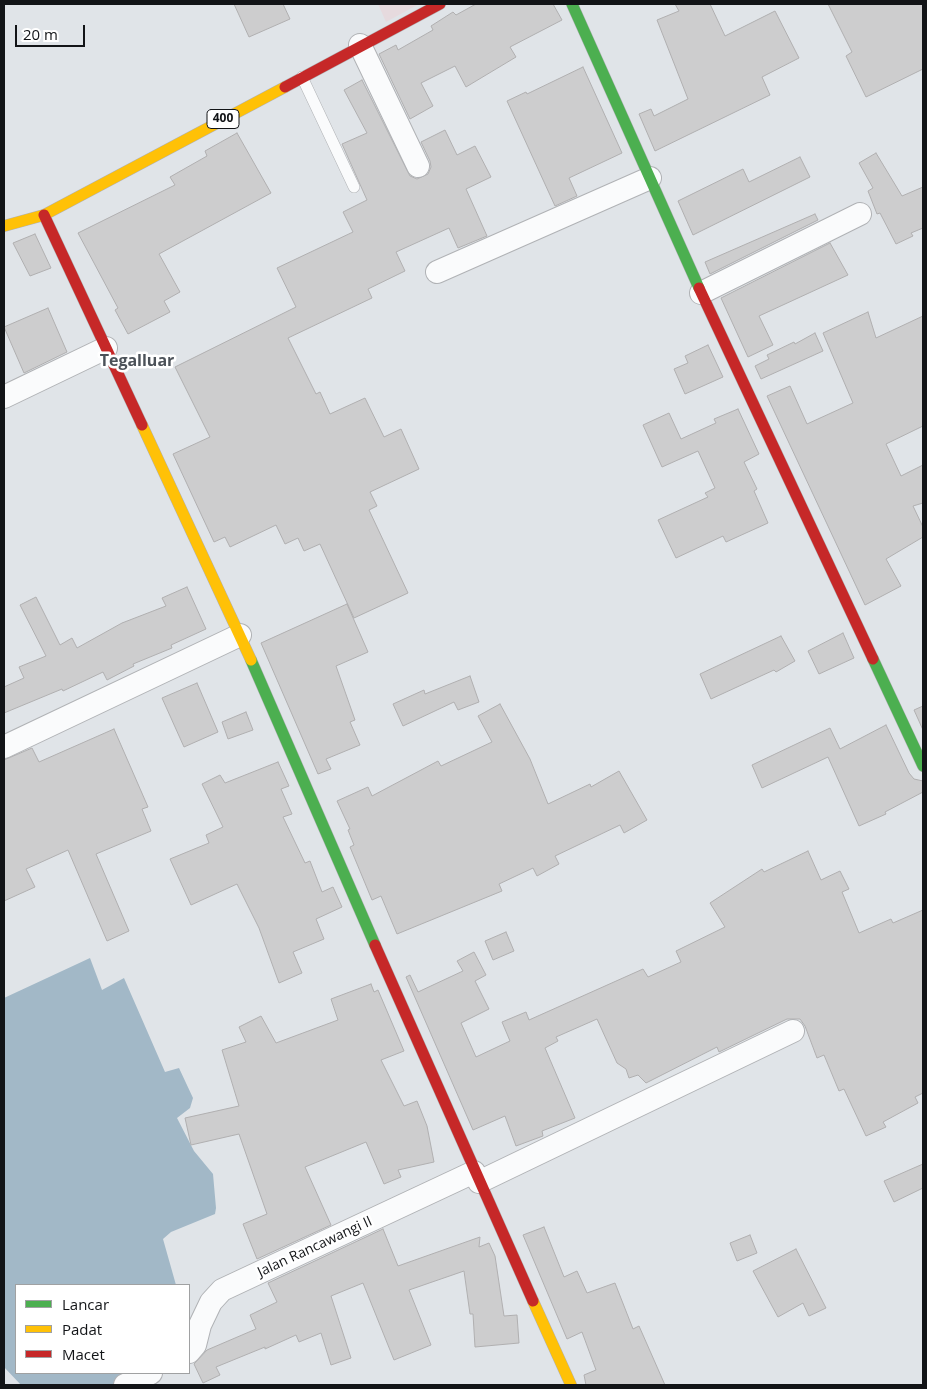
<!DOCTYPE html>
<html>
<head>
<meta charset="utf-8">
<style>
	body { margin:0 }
	#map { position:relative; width:927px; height:1389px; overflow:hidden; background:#e0e4e8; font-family:"Open Sans",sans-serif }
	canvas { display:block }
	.frame { position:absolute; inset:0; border:5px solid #121417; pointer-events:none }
	.legend { position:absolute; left:15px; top:1284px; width:175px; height:90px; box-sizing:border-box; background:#fff; border:1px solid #a0a1a2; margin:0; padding:6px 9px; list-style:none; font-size:15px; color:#121417 }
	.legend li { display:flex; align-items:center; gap:10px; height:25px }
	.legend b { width:25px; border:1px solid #a0a1a2 }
	.scale { position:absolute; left:15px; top:25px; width:70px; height:22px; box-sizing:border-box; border:2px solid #121417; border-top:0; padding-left:6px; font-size:15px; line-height:18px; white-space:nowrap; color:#121417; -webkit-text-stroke:4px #fff; paint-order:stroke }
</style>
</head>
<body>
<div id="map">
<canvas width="927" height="1389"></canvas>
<div class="frame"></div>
<ul class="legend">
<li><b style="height:6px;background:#4caf50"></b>Lancar</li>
<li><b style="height:6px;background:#ffc107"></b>Padat</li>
<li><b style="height:6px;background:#c62828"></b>Macet</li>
</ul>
<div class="scale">20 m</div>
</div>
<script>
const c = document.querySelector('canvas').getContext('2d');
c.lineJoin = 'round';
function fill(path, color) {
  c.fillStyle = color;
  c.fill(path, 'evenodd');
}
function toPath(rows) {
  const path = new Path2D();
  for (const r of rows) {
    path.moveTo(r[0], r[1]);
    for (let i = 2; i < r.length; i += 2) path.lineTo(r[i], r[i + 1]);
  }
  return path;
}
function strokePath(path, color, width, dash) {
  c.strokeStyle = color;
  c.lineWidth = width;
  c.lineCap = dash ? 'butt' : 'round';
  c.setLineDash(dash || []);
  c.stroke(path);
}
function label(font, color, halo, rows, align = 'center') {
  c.font = font + ' "Open Sans",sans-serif';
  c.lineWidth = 5;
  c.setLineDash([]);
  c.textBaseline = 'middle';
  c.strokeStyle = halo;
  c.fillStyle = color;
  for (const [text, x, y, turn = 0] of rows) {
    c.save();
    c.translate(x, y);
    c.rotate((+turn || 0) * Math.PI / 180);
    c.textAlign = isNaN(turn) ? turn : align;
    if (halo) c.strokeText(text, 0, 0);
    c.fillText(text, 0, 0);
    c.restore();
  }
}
fill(toPath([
	[378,4,419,4,386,22]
]), '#e6dade');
fill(toPath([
	[90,958,102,990,124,978,165,1072,179,1068,193,1098,190,1108,177,1118,194,1151,213,1174,216,1208,215,1214,171,1232,163,1239,176,1285,16,1285,16,1373,138,1373,111,1385,21,1385,4,1367,4,998]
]), '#a2b8c7');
const building = toPath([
	[234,4,283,4,290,19,249,37,234,4],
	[476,4,553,4,562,20,510,47,516,57,466,87,455,66,421,83,433,106,410,119,379,54,396,45,398,50,433,30,431,26,453,12,456,15,476,4],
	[675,4,710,4,725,36,775,11,799,58,762,77,770,95,655,151,639,114,651,109,654,116,688,99,657,20,679,11,675,4],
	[828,4,923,4,923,69,866,97,846,56,852,52,828,4],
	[583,67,622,153,569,178,577,196,555,206,507,101,526,92,527,94,583,67],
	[362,80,410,176,417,179,428,174,431,167,430,161,421,142,445,130,457,155,475,146,491,177,466,189,487,236,458,248,449,228,396,252,405,271,368,289,372,298,288,338,316,394,320,392,330,414,365,398,384,437,401,429,419,469,370,492,377,506,369,510,408,593,354,618,320,544,304,551,298,538,285,544,276,525,230,547,225,537,214,542,173,454,210,437,175,367,296,307,277,268,353,232,343,212,367,200,342,144,367,133,344,90,362,80],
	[237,133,271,193,159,254,180,292,164,301,170,312,128,334,115,310,118,308,78,233,175,185,170,177,207,156,205,151,237,133],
	[876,153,902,196,923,187,923,228,911,233,913,236,896,244,880,213,877,214,868,191,873,188,859,163,876,153],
	[800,157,810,177,693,235,678,201,743,169,749,182,800,157],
	[815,214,818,220,710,274,705,262,815,214],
	[35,234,51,268,30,276,13,243,35,234],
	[830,243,848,275,759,316,773,345,748,357,721,298,830,243],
	[48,308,67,352,24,373,4,327,48,308],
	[868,312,876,338,923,316,923,426,886,444,901,476,923,465,923,503,913,506,923,527,923,537,886,559,901,586,865,605,767,396,790,386,807,424,853,403,823,333,868,312],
	[815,333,823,351,761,379,755,366,769,359,767,355,794,342,795,344,815,333],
	[708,345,723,377,685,394,674,369,688,363,685,356,708,345],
	[738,409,759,454,744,462,757,489,754,491,768,523,726,542,723,536,676,558,658,520,708,497,705,493,715,488,698,451,662,467,643,425,669,413,681,439,716,423,714,419,738,409],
	[187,587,206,629,171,645,172,648,133,664,134,666,107,680,103,672,63,691,62,689,4,713,4,687,24,678,19,667,46,656,20,605,36,597,60,645,72,638,77,648,122,623,166,606,162,598,187,587],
	[347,604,368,652,336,666,355,720,350,722,360,745,326,759,331,769,318,774,261,643,347,604],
	[843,633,854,658,819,674,808,651,843,633],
	[781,636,795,661,776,672,774,670,711,699,700,674,781,636],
	[470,676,479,702,458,710,454,702,403,726,393,704,424,690,425,694,470,676],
	[197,683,218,732,184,747,162,698,197,683],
	[500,704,530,759,548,804,590,784,591,787,619,771,647,820,624,833,620,825,555,856,559,864,537,876,533,868,499,884,502,891,397,934,381,896,372,900,350,847,354,845,348,830,350,829,337,801,368,787,372,796,438,761,441,766,492,742,478,716,500,704],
	[923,706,923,730,914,710,923,706],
	[246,712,253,730,228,739,222,722,246,712],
	[886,725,909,773,914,779,923,781,923,792,885,812,886,814,859,826,828,757,762,788,752,765,830,728,840,749,886,725],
	[114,729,148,807,142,809,151,831,96,854,129,931,107,941,68,850,26,869,35,887,4,901,4,760,32,748,39,762,114,729],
	[278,762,289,786,281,789,292,814,283,817,305,863,310,861,322,892,333,887,342,907,316,919,324,939,293,952,302,973,279,983,259,928,237,884,191,905,170,859,209,843,206,835,223,827,202,784,220,775,225,783,278,762],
	[808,851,821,880,840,871,849,889,842,892,859,933,891,919,893,923,923,910,923,1093,915,1097,918,1103,883,1122,886,1127,866,1136,844,1089,839,1091,824,1055,817,1058,805,1026,800,1019,787,1019,719,1052,717,1047,646,1083,638,1075,629,1078,626,1069,617,1063,597,1019,556,1037,558,1041,545,1048,575,1118,542,1131,543,1136,516,1146,505,1116,473,1130,406,977,410,975,418,992,463,971,457,961,474,952,486,975,475,981,489,1009,461,1023,476,1057,510,1041,502,1022,526,1012,529,1020,643,969,648,977,681,962,676,951,725,927,710,903,762,869,764,872,808,851],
	[506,932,514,951,493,960,485,941,506,932],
	[371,984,374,992,378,990,404,1051,381,1060,404,1106,417,1101,427,1126,434,1162,398,1170,401,1177,384,1184,366,1142,305,1167,331,1225,257,1259,243,1224,267,1214,239,1134,191,1145,185,1118,239,1106,222,1050,246,1042,239,1027,261,1016,276,1043,338,1020,331,999,371,984],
	[923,1164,923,1188,894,1202,884,1181,923,1164],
	[544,1227,564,1277,577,1271,587,1293,615,1283,633,1329,639,1326,665,1385,586,1385,584,1375,596,1370,582,1332,567,1339,523,1235,544,1227],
	[383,1229,398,1266,480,1237,479,1247,489,1243,495,1256,504,1316,517,1315,519,1343,475,1347,473,1314,470,1314,464,1271,409,1290,431,1345,394,1360,363,1283,331,1296,351,1358,331,1365,321,1333,299,1342,296,1335,265,1349,265,1347,216,1367,220,1375,203,1383,194,1364,207,1350,256,1329,250,1315,277,1302,268,1283,383,1229],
	[750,1235,757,1253,737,1261,730,1243,750,1235],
	[796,1249,826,1308,809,1316,803,1303,778,1317,753,1271,796,1249]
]);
fill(building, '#cdcdce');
strokePath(building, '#b0afb0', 1);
const lane = toPath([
	[302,77,354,187]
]);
const street = toPath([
	[360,45,418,166],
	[437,272,650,178],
	[701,293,860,214],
	[4,397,106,348],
	[4,747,240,635],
	[479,1182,793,1031],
	[189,1352,195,1345,200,1325,211,1302,222,1290,474,1172],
	[125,1385,151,1373]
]);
const fast = toPath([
	[572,4,699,288],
	[873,659,923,766],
	[251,660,375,945]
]);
const slow = toPath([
	[4,226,44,215,285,87],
	[142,425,251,660],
	[533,1301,571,1385]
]);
const jam = toPath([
	[285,87,440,4],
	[44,215,142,425],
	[699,288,873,659],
	[375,945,533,1301]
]);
strokePath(lane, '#b0b2b5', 12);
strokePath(street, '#b0b2b5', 24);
strokePath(fast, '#b0b2b5', 12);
strokePath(slow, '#b0b2b5', 12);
strokePath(jam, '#b0b2b5', 12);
strokePath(lane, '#fafbfc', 11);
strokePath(street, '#fafbfc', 22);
strokePath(fast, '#4caf50', 11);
strokePath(slow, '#ffc107', 11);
strokePath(jam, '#c62828', 11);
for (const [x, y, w] of [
	[223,119,32]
]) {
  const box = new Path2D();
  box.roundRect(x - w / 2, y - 9.5, w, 19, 4);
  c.fillStyle = '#fff';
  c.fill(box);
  strokePath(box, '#121417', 1);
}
label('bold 12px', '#121417', null, [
	["400",223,119]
]);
label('14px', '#121417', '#fff', [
	["Jalan Rancawangi II",315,1247,-25]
]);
label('bold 16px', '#4c5259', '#fff', [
	["Tegalluar",137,361]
]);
</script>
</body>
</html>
